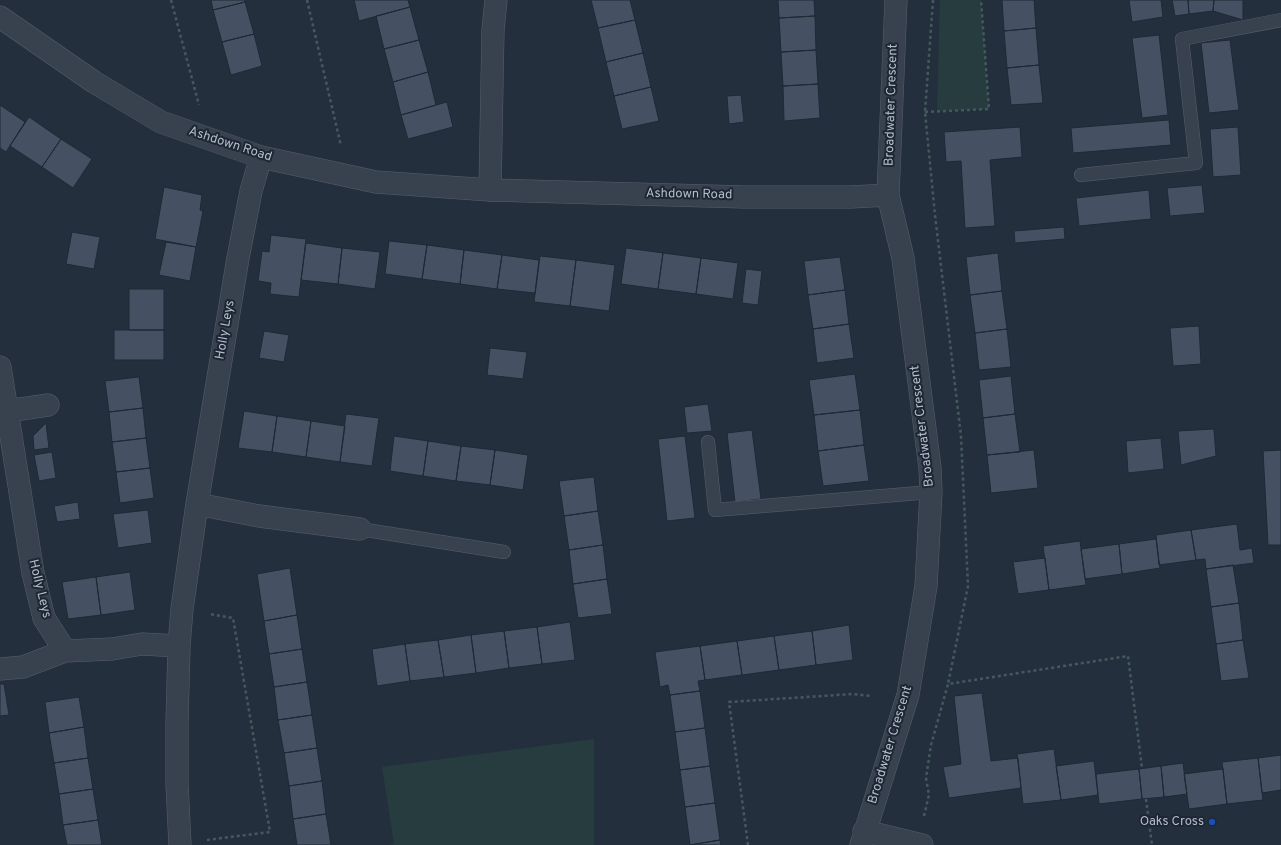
<!DOCTYPE html>
<html>
<head>
<meta charset="utf-8">
<style>
	body { margin:0 }
	canvas { display:block; background:#242f3e }
</style>
</head>
<body>
<canvas width="1281" height="845"></canvas>
<script>
const c = document.querySelector('canvas').getContext('2d');
c.lineJoin = 'round';
function fill(path, color) {
  c.fillStyle = color;
  c.fill(path, 'evenodd');
}
function toPath(rows) {
  const path = new Path2D();
  for (const r of rows) {
    path.moveTo(r[0], r[1]);
    for (let i = 2; i < r.length; i += 2) path.lineTo(r[i], r[i + 1]);
  }
  return path;
}
function strokePath(path, color, width, dash) {
  c.strokeStyle = color;
  c.lineWidth = width;
  c.lineCap = dash ? 'butt' : 'round';
  c.setLineDash(dash || []);
  c.stroke(path);
}
function label(font, color, halo, rows, align = 'center') {
  c.font = font + ' Overpass,sans-serif';
  c.lineWidth = 4;
  c.setLineDash([]);
  c.textBaseline = 'middle';
  c.strokeStyle = halo;
  c.fillStyle = color;
  for (const [text, x, y, turn = 0] of rows) {
    c.save();
    c.translate(x, y);
    c.rotate((+turn || 0) * Math.PI / 180);
    c.textAlign = isNaN(turn) ? turn : align;
    if (halo) c.strokeText(text, 0, 0);
    c.fillText(text, 0, 0);
    c.restore();
  }
}
fill(toPath([
	[940,0,981,0,989,109,937,111],
	[594,739,594,845,388,845,394,844,382,767]
]), '#263c3f');
const building = toPath([
	[211,0,245,0,245,2,213,10,211,0],
	[354,0,408,0,410,7,359,21,354,0],
	[591,0,630,0,635,20,598,28,591,0],
	[778,0,814,0,815,16,779,18,778,0],
	[1002,0,1034,0,1036,28,1004,31,1002,0],
	[1129,0,1161,0,1163,17,1132,22,1129,0],
	[1172,0,1188,0,1189,14,1175,16,1172,0],
	[1188,0,1214,0,1213,11,1189,14,1188,0],
	[1214,0,1243,0,1243,20,1213,11,1214,0],
	[245,2,254,34,222,42,213,10,245,2],
	[410,7,419,40,384,49,376,16,410,7],
	[815,16,816,50,781,52,779,18,815,16],
	[635,20,643,53,606,62,598,28,635,20],
	[1036,28,1039,65,1007,68,1004,31,1036,28],
	[254,34,262,66,231,75,222,42,254,34],
	[1159,35,1168,115,1142,118,1132,38,1159,35],
	[419,40,428,72,393,82,384,49,419,40],
	[1230,40,1239,110,1209,113,1201,43,1230,40],
	[816,50,818,84,783,86,781,52,816,50],
	[643,53,651,87,614,96,606,62,643,53],
	[1039,65,1043,103,1011,105,1007,68,1039,65],
	[428,72,436,105,401,115,393,82,428,72],
	[818,84,820,118,784,121,783,86,818,84],
	[651,87,659,121,622,129,614,96,651,87],
	[741,95,744,122,729,124,727,96,741,95],
	[447,102,453,127,408,139,401,115,447,102],
	[0,105,25,122,6,152,0,148,0,105],
	[29,117,61,139,42,167,10,146,29,117],
	[1169,120,1171,145,1073,153,1071,128,1169,120],
	[1020,127,1022,157,990,160,995,226,965,228,961,161,946,162,944,132,1020,127],
	[1238,127,1241,175,1213,177,1210,129,1238,127],
	[61,139,92,159,73,188,42,167,61,139],
	[1202,185,1205,213,1170,216,1167,188,1202,185],
	[164,187,202,195,200,210,203,211,196,247,155,239,164,187],
	[1149,190,1151,219,1079,226,1076,198,1149,190],
	[1064,227,1065,239,1015,243,1014,231,1064,227],
	[72,232,100,237,94,269,66,264,72,232],
	[271,235,306,239,299,297,270,294,271,283,258,281,262,251,269,252,271,235],
	[389,241,427,245,422,279,385,274,389,241],
	[166,242,196,247,190,281,159,275,166,242],
	[306,243,342,248,338,284,301,280,306,243],
	[427,245,464,250,460,284,422,279,427,245],
	[342,248,380,252,375,289,338,284,342,248],
	[626,248,663,253,658,289,621,284,626,248],
	[464,250,502,255,497,289,460,284,464,250],
	[663,253,701,258,696,294,658,289,663,253],
	[998,253,1002,291,970,295,966,257,998,253],
	[502,255,539,260,535,293,497,289,502,255],
	[540,256,576,260,570,306,534,302,540,256],
	[840,257,845,290,808,295,804,261,840,257],
	[701,258,738,263,733,299,696,294,701,258],
	[576,260,615,265,609,311,570,306,576,260],
	[746,269,762,271,758,305,742,303,746,269],
	[129,289,164,289,164,330,129,330,129,289],
	[845,290,849,324,813,329,808,295,845,290],
	[1002,291,1007,329,975,333,970,295,1002,291],
	[849,324,854,358,817,363,813,329,849,324],
	[1199,326,1201,364,1173,366,1170,328,1199,326],
	[1007,329,1011,367,979,370,975,333,1007,329],
	[114,330,164,330,164,360,114,360,114,330],
	[264,331,289,335,284,362,259,358,264,331],
	[490,348,527,352,523,379,487,375,490,348],
	[855,374,860,410,814,415,809,380,855,374],
	[1011,376,1015,414,983,418,979,380,1011,376],
	[139,377,143,408,109,412,105,381,139,377],
	[708,404,712,431,687,433,684,407,708,404],
	[143,408,146,438,112,442,109,412,143,408],
	[860,410,864,445,818,451,814,415,860,410],
	[244,411,277,416,272,452,238,448,244,411],
	[346,414,379,418,372,466,340,462,346,414],
	[1015,414,1020,452,987,455,983,418,1015,414],
	[277,416,311,421,306,457,272,452,277,416],
	[311,421,345,426,340,462,306,457,311,421],
	[46,423,49,448,34,450,33,436,46,423],
	[1214,429,1216,456,1181,465,1178,431,1214,429],
	[752,430,761,499,735,502,727,433,752,430],
	[394,436,428,441,423,476,390,471,394,436],
	[685,436,695,518,667,521,658,439,685,436],
	[146,438,150,468,116,472,112,442,146,438],
	[1161,438,1164,469,1128,473,1126,441,1161,438],
	[428,441,461,446,456,481,423,476,428,441],
	[864,445,869,481,823,486,818,451,864,445],
	[461,446,495,450,490,485,456,481,461,446],
	[495,450,528,455,523,490,490,485,495,450],
	[1034,450,1038,488,991,493,987,455,1034,450],
	[1281,450,1281,545,1268,545,1263,451,1281,450],
	[52,452,56,478,39,481,34,455,52,452],
	[150,468,154,498,120,503,116,472,150,468],
	[594,477,598,511,564,516,559,481,594,477],
	[78,502,80,519,57,522,54,506,78,502],
	[148,510,152,543,118,548,113,514,148,510],
	[598,511,603,545,569,550,564,516,598,511],
	[1237,524,1240,550,1252,548,1254,563,1206,569,1205,559,1196,560,1191,530,1237,524],
	[1191,530,1196,560,1159,565,1156,535,1191,530],
	[1156,539,1160,568,1122,574,1119,544,1156,539],
	[1080,541,1086,585,1049,590,1043,546,1080,541],
	[1119,544,1122,574,1085,579,1081,549,1119,544],
	[603,545,607,579,573,584,569,550,603,545],
	[1045,558,1049,590,1018,594,1013,562,1045,558],
	[1233,565,1239,603,1211,607,1206,569,1233,565],
	[290,568,297,615,264,621,257,574,290,568],
	[130,572,135,610,101,615,96,577,130,572],
	[96,577,101,615,68,619,62,582,96,577],
	[607,579,612,614,578,618,573,584,607,579],
	[1239,603,1243,640,1216,644,1211,607,1239,603],
	[297,615,302,649,269,654,264,621,297,615],
	[570,622,575,660,542,664,537,627,570,622],
	[849,625,853,660,816,665,812,631,849,625],
	[537,627,542,664,509,668,504,631,537,627],
	[504,631,509,668,476,673,471,635,504,631],
	[812,631,816,665,779,670,774,636,812,631],
	[471,635,476,673,444,677,438,640,471,635],
	[774,636,779,670,742,675,737,641,774,636],
	[438,640,444,677,410,681,405,644,438,640],
	[1243,640,1249,678,1221,681,1216,644,1243,640],
	[737,641,742,675,705,680,700,646,737,641],
	[405,644,410,681,377,686,372,649,405,644],
	[700,646,705,680,698,681,700,691,670,695,668,685,660,687,655,652,700,646],
	[302,649,307,682,274,687,269,654,302,649],
	[307,682,312,715,278,720,274,687,307,682],
	[0,684,4,684,9,715,0,716,0,684],
	[700,691,705,728,675,732,670,695,700,691],
	[982,693,991,761,1018,758,1021,788,949,798,943,767,961,764,954,696,982,693],
	[79,697,84,727,49,733,45,702,79,697],
	[312,715,317,748,284,753,278,720,312,715],
	[84,727,88,758,54,763,49,733,84,727],
	[705,728,710,766,680,770,675,732,705,728],
	[317,748,322,781,289,786,284,753,317,748],
	[1054,749,1061,800,1023,804,1017,754,1054,749],
	[1281,755,1281,790,1262,793,1258,758,1281,755],
	[88,758,93,789,59,794,54,763,88,758],
	[1258,758,1263,800,1227,804,1222,762,1258,758],
	[1094,761,1098,795,1061,800,1056,766,1094,761],
	[1183,763,1187,794,1164,797,1161,766,1183,763],
	[710,766,715,803,685,807,680,770,710,766],
	[1161,766,1164,797,1142,799,1139,769,1161,766],
	[1139,769,1142,799,1099,804,1096,774,1139,769],
	[1223,769,1227,804,1189,809,1184,774,1223,769],
	[322,781,326,814,293,819,289,786,322,781],
	[93,789,98,820,63,825,59,794,93,789],
	[715,803,720,840,690,845,685,807,715,803],
	[326,814,331,845,297,845,293,819,326,814],
	[98,820,102,845,67,845,63,825,98,820],
	[720,840,721,845,690,845,720,840]
]);
fill(building, '#455162');
strokePath(building, '#1f2835', 1);
const service = toPath([
	[1081,175,1196,163,1182,39,1281,20],
	[708,442,715,510,931,492],
	[360,529,504,552]
]);
const minor = toPath([
	[490,190,493,30,496,0],
	[0,367,33,573,44,618,65,651,112,649,142,644,179,646],
	[7,411,48,405],
	[197,504,259,516,360,529],
	[0,669,23,667,65,651],
	[180,845,177,784,177,723,179,646,182,609,197,504,238,258,251,191,261,157]
]);
const tertiary = toPath([
	[0,17,94,82,161,122,261,157,376,182,490,190,744,197,851,197,888,195],
	[864,831,922,845],
	[861,845,908,695,926,586,931,492,930,468,903,258,888,195,896,0]
]);
strokePath(service, '#565f6c', 14);
strokePath(minor, '#565f6c', 23);
strokePath(tertiary, '#565f6c', 23);
strokePath(toPath([
	[171,0,199,105],
	[307,0,341,146],
	[933,0,925,112,935,215,961,436,968,586,948,684],
	[925,112,989,109,981,0],
	[1146,799,1152,845],
	[924,816,929,795,926,778,931,745,948,684,1128,656,1142,768],
	[207,840,270,832,233,618,210,614],
	[748,845,729,702,853,694,871,696]
]), '#44595c', 2.5, [3, 3]);
strokePath(service, '#38414e', 13);
strokePath(minor, '#38414e', 22);
strokePath(tertiary, '#38414e', 22);
for (const [x, y, r, color] of [
	[1212,822,4,"#1a4fb4"]
]) {
  const dot = new Path2D();
  dot.arc(x, y, r, 0, 2 * Math.PI);
  c.fillStyle = color;
  c.fill(dot);
  strokePath(dot, '#1d2633', 1.5);
}
label('13px', '#b4bcc9', '#1d2633', [
	["Broadwater Crescent",892,105,-88],
	["Ashdown Road",230,145,18],
	["Ashdown Road",689,195,1],
	["Holly Leys",226,330,-80],
	["Broadwater Crescent",923,426,-97],
	["Holly Leys",39,589,76],
	["Broadwater Crescent",891,745,-73]
]);
label('13px', '#b4bcc9', '#1d2633', [
	["Oaks Cross",1204,822]
], 'right');
</script>
</body>
</html>
